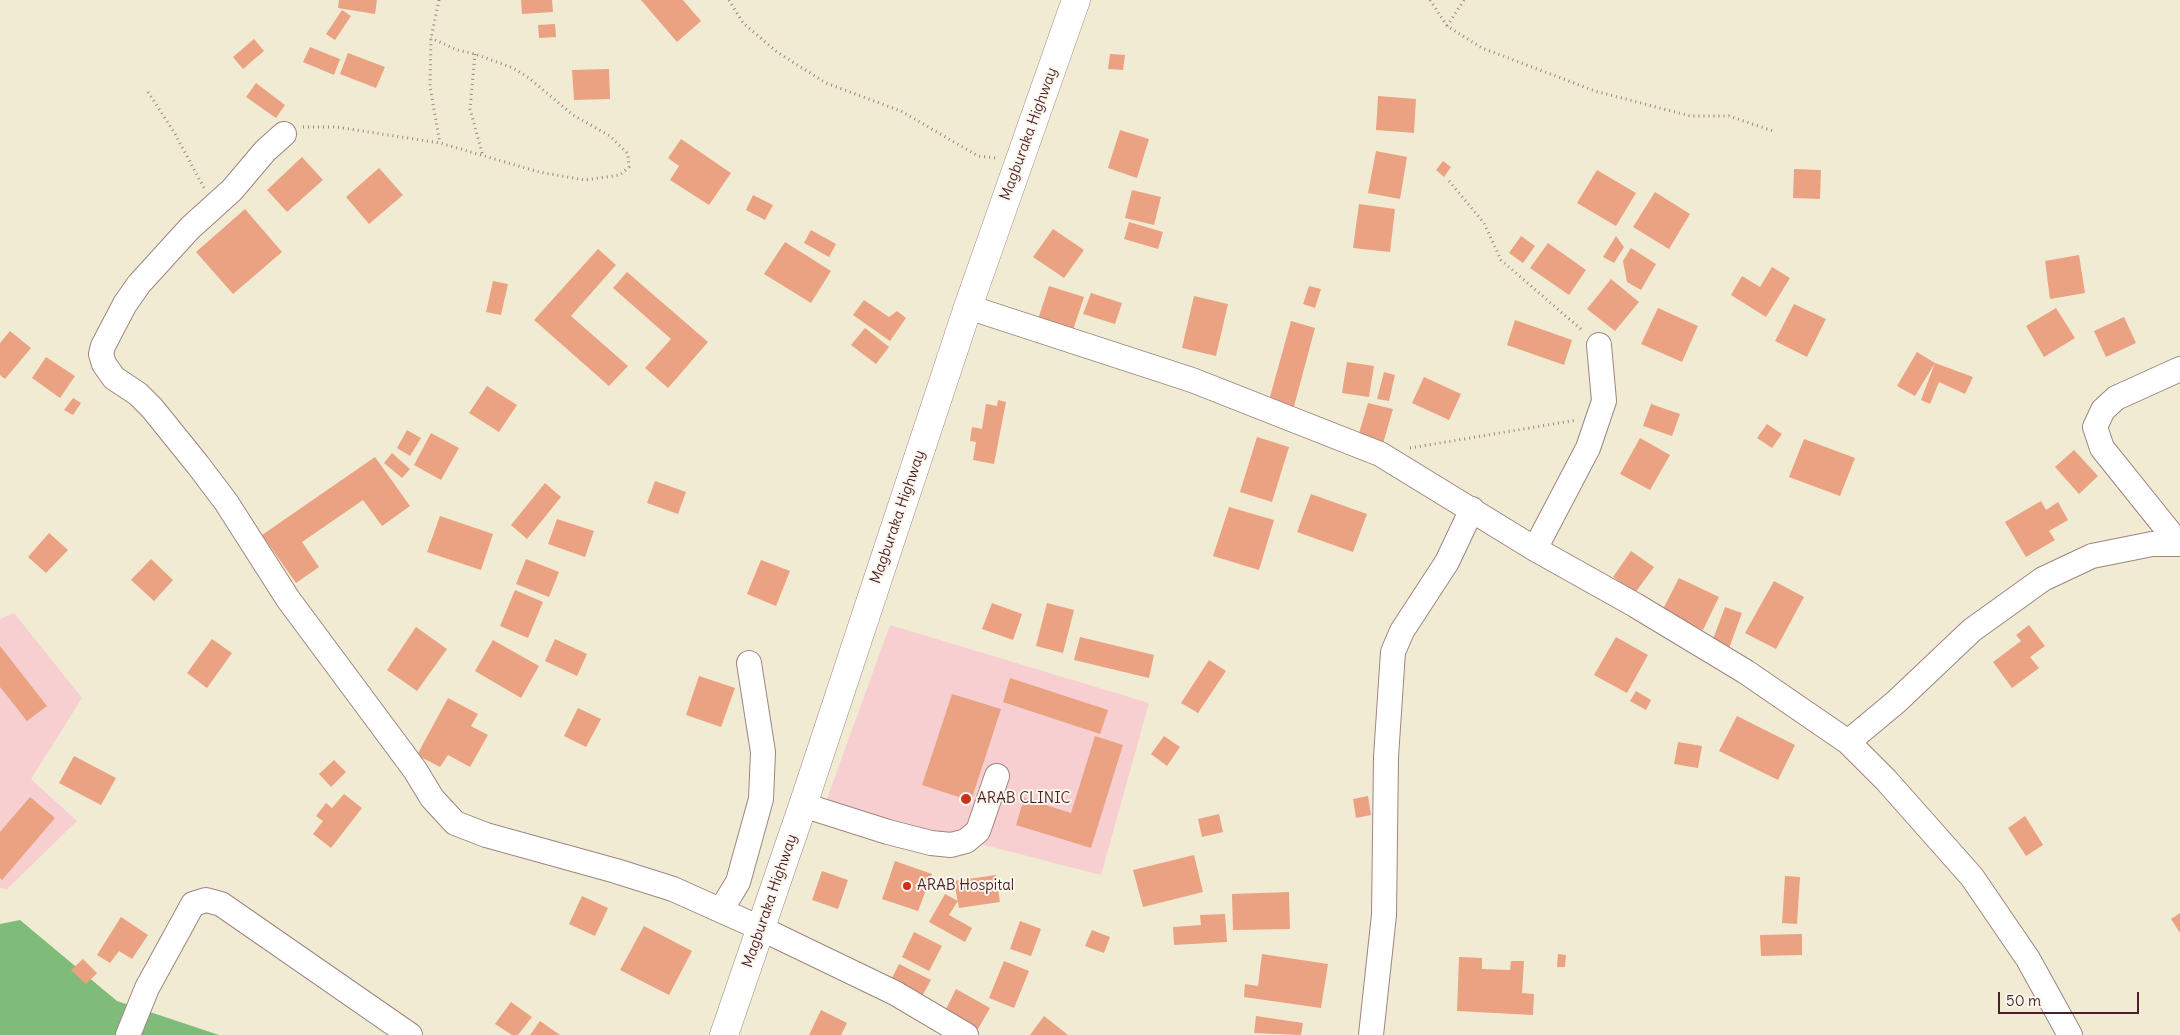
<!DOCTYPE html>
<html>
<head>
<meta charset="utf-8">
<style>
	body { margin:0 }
	#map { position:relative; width:2180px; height:1035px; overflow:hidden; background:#f2ebd4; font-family:Delius,sans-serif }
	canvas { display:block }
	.scale { position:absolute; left:1998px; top:992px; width:141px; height:22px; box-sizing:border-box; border:2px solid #4a1f2b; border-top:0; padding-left:6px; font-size:15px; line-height:18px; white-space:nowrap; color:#4a1f2b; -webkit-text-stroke:4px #fbf7ec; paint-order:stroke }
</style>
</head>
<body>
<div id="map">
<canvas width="2180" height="1035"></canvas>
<div class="scale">50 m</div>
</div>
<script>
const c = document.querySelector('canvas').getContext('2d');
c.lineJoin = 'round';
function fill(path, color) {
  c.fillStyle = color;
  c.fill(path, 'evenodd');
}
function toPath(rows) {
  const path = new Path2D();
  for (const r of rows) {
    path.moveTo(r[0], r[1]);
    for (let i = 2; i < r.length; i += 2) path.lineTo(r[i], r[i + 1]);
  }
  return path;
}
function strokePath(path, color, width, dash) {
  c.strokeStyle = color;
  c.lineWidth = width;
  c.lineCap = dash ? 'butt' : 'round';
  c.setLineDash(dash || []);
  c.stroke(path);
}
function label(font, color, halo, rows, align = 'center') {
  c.font = font + ' Delius,sans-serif';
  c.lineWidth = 4;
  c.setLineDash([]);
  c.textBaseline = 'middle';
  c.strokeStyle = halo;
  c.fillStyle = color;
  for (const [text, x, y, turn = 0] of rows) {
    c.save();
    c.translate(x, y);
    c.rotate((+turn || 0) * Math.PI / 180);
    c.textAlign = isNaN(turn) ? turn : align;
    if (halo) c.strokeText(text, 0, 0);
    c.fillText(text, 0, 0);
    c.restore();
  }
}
fill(toPath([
	[14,613,82,698,31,779,77,821,7,889,0,888,0,619],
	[890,625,1149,703,1101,875,825,804]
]), '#f7cfd1');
fill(toPath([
	[20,920,117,1001,219,1035,0,1035,0,924]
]), '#80bc79');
fill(toPath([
	[339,0,377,0,375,14,338,8],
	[521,0,552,0,553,12,522,14],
	[641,0,683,0,701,21,677,42],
	[342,10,351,16,335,40,326,34],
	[555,24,556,37,539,38,538,25],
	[254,39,264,51,243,69,233,57],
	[310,47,340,59,334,75,303,62],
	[348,53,385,67,376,88,340,74],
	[1110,54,1125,55,1123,70,1108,69],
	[609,69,610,99,574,100,572,70],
	[256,83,285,105,276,118,246,97],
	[1378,96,1416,99,1414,133,1376,130],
	[1120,130,1149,139,1137,178,1108,168],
	[681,139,731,173,709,205,670,180,679,166,668,158],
	[1376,151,1407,157,1400,199,1368,193],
	[302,157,323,180,287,212,267,190],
	[1443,161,1451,167,1444,177,1436,170],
	[379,168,403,195,369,224,346,197],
	[1794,169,1821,170,1820,199,1793,198],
	[1597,170,1636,193,1616,226,1577,203],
	[1132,190,1161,197,1154,225,1125,218],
	[1655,192,1690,214,1669,249,1633,227],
	[753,195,773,205,765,220,746,210],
	[1359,204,1395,209,1390,252,1353,248],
	[245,209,282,252,233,294,196,252],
	[1129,222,1163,232,1158,249,1124,239],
	[1053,229,1084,250,1064,278,1033,257],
	[811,230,836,244,829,257,804,243],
	[1521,236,1535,246,1523,263,1509,253],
	[1616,236,1624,247,1614,263,1603,257],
	[785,242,831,271,811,303,764,274],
	[1548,243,1586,270,1569,295,1530,268],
	[1631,248,1656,264,1641,290,1627,282,1623,261],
	[598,249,616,265,571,316,628,366,609,386,534,320],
	[2079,255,2085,293,2050,299,2045,261],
	[1772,267,1790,278,1766,317,1731,295,1742,276,1760,287],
	[627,272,708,342,668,388,645,368,671,339,613,288],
	[1611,279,1639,302,1615,331,1587,309],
	[493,281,508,284,501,315,486,312],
	[1049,286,1084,297,1072,333,1037,322],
	[1309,286,1321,289,1315,308,1303,304],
	[1091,293,1122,303,1115,324,1083,314],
	[1194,296,1228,304,1216,356,1182,348],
	[864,300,889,317,897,311,906,318,890,341,853,315],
	[1794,304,1826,319,1807,357,1775,341],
	[1658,308,1698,326,1682,362,1641,344],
	[2056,308,2075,338,2044,357,2026,326],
	[2124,317,2136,343,2106,357,2094,331],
	[1515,320,1572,340,1564,365,1507,345],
	[1291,321,1315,328,1293,410,1268,404],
	[865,328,889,347,876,364,851,345],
	[10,331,31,348,5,379,0,375,0,343],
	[1917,352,1935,363,1915,396,1897,386],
	[46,357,75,376,60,398,32,378],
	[1347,362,1374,366,1369,397,1342,393],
	[1935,363,1973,377,1965,394,1939,382,1930,404,1921,400],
	[1384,372,1395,375,1389,401,1377,399],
	[1424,377,1461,394,1449,420,1412,403],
	[487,386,517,405,499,432,469,413],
	[73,398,81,403,73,415,64,410],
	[998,400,1006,402,994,464,973,460,976,442,970,441,972,427,982,429,986,404,997,406],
	[1368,403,1393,409,1382,447,1357,440],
	[1651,404,1680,414,1672,436,1643,426],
	[1767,424,1782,434,1772,448,1757,438],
	[407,430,421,438,410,456,397,448],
	[431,433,459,448,441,480,414,465],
	[1257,437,1289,447,1272,502,1240,492],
	[1640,438,1670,455,1650,490,1620,474],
	[1804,439,1855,458,1840,496,1789,477],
	[2074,450,2098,476,2079,494,2055,467],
	[392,453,410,469,402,478,384,463],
	[375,457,410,506,382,526,363,500,302,542,319,567,296,583,262,535],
	[655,481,686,492,678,514,647,503],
	[545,483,561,497,527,539,511,525],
	[1311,494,1367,514,1353,552,1297,532],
	[2041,501,2046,510,2058,502,2068,520,2049,531,2055,540,2026,557,2005,522],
	[1229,507,1274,520,1259,570,1213,556],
	[440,516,493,534,481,570,427,552],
	[557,519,594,531,585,557,548,544],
	[49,533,68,550,46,573,28,557],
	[1631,551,1654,567,1635,593,1613,577],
	[151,559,173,580,154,601,131,580],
	[526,559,559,572,549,597,516,584],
	[761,560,790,571,776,606,747,594],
	[1679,578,1719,597,1703,630,1662,611],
	[1774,581,1804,597,1776,649,1745,633],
	[515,590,543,602,528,638,500,626],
	[992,603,1022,614,1013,640,982,629],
	[1047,603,1074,610,1063,653,1036,646],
	[1725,607,1742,613,1729,648,1712,642],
	[2029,625,2045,646,2030,657,2039,668,2012,688,1993,662,2021,641,2016,635],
	[416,627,447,649,417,691,387,670],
	[1080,637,1154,655,1149,678,1074,660],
	[1616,637,1648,655,1627,693,1594,675],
	[212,639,232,653,207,688,187,673],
	[555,639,587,654,577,676,545,661],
	[493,640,539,666,521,698,475,671],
	[0,646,47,706,27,721,0,687],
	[1209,660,1226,671,1198,713,1181,703],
	[699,676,735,688,721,727,686,715],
	[1010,678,1108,710,1100,734,1003,702],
	[1636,691,1651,700,1646,710,1630,701],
	[952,694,1001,709,971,801,922,785],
	[448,698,478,714,471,726,488,735,470,767,448,755,440,767,417,755],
	[578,708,601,719,586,747,564,736],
	[1737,716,1795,745,1778,780,1719,751],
	[1095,736,1123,745,1091,848,1016,825,1024,798,1071,813],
	[1164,736,1180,747,1167,766,1151,754],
	[1678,742,1702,746,1698,768,1674,764],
	[74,756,116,778,101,805,59,783],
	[334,760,346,772,331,787,319,774],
	[344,794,362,808,331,848,313,834,323,821,316,816,326,803,332,808],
	[1368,796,1371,815,1356,818,1353,799],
	[30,797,55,818,2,880,0,878,0,832],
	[1219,814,1223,832,1202,837,1198,819],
	[2025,816,2043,845,2026,856,2008,828],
	[1194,855,1203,892,1143,907,1133,870],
	[895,861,932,874,918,911,882,899],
	[822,871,848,880,838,909,812,900],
	[996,875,1000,902,959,908,954,881],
	[1785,876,1800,877,1797,924,1782,923],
	[1289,892,1290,929,1233,930,1232,894],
	[945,894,958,901,949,915,972,928,965,942,929,922],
	[582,896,608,908,595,936,569,924],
	[2180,913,2180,933,2171,919],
	[1225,914,1227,942,1174,945,1173,927,1201,925,1200,915],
	[121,917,148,935,132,959,119,951,110,963,97,955],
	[1020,921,1041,929,1031,956,1010,949],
	[644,926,692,951,669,995,620,970],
	[1092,930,1110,937,1104,953,1085,946],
	[914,932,942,946,929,971,902,957],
	[1802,934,1802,955,1761,956,1760,935],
	[1262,954,1328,964,1321,1008,1244,997,1245,984,1258,986],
	[1558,954,1566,955,1565,967,1557,967],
	[1459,957,1482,958,1482,969,1510,970,1511,961,1524,961,1522,993,1534,994,1533,1015,1457,1011],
	[83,959,97,973,86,984,71,970],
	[1004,961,1029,971,1014,1008,989,998],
	[899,964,931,980,921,998,890,982],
	[956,989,990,1008,978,1029,945,1011],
	[511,1002,532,1017,518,1035,512,1035,495,1024],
	[821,1010,847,1023,841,1035,809,1035],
	[1044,1016,1068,1035,1030,1035],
	[1256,1016,1303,1023,1301,1035,1254,1033],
	[540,1021,560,1035,530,1035]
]), '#eaa282');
const minor = toPath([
	[284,134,265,151,232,190,190,228,139,284,125,304,103,346,101,354,104,364,114,378,138,394,152,408,198,465,226,502,288,599,415,770,432,798,455,823,486,835,616,871,673,889,760,928,895,993,966,1035],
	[968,307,1192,380,1380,454,1535,549,1635,605,1746,672,1848,742,1886,780,1972,877,2028,959,2070,1035],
	[2179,544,2102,448,2095,427,2103,410,2116,398,2180,369],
	[1535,549,1588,448,1604,401,1599,345],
	[1848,742,1896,702,1972,630,2043,579,2092,556,2152,544,2180,544],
	[803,805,888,832,931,843,951,845,966,841,978,831,997,776],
	[721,910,738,882,761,799,763,752,749,663],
	[128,1035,147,988,193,904,206,900,221,904,410,1035],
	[1371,1035,1384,915,1386,757,1393,652,1402,631,1447,562,1472,509]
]);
const major = toPath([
	[724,1035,803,805,968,307,1076,0]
]);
strokePath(minor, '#9e8580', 26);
strokePath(major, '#9e8580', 29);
strokePath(toPath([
	[439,0,431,38,430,87,440,143],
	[729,0,743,23,777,52,826,83,901,111,978,156,996,158],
	[1430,0,1447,26,1482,48,1595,91,1690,116,1729,116,1773,131],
	[1447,26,1464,0],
	[475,54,470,109,483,156],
	[148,92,174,132,204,188],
	[303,127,336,127,440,143,539,172,585,180,620,175,629,167,628,154,610,136,573,115,529,78,513,68,475,54,457,50,431,38],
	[1449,181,1484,223,1501,260,1583,331],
	[1410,448,1577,420]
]), '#9e8580', 3, [1, 4]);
strokePath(minor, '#fff', 24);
strokePath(major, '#fff', 28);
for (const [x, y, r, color] of [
	[966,799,6,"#c8321e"],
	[907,886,5,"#c8321e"]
]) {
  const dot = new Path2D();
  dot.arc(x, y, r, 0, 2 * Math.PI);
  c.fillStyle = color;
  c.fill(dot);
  strokePath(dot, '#fbf7ec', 2);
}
label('15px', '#4a1f2b', '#fbf7ec', [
	["Magburaka Highway",1029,134,-70],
	["Magburaka Highway",898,517,-71],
	["Magburaka Highway",770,901,-71]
]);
label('15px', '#4a1f2b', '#fbf7ec', [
	["ARAB CLINIC",977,799],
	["ARAB Hospital",917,886]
], 'left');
</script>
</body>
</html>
